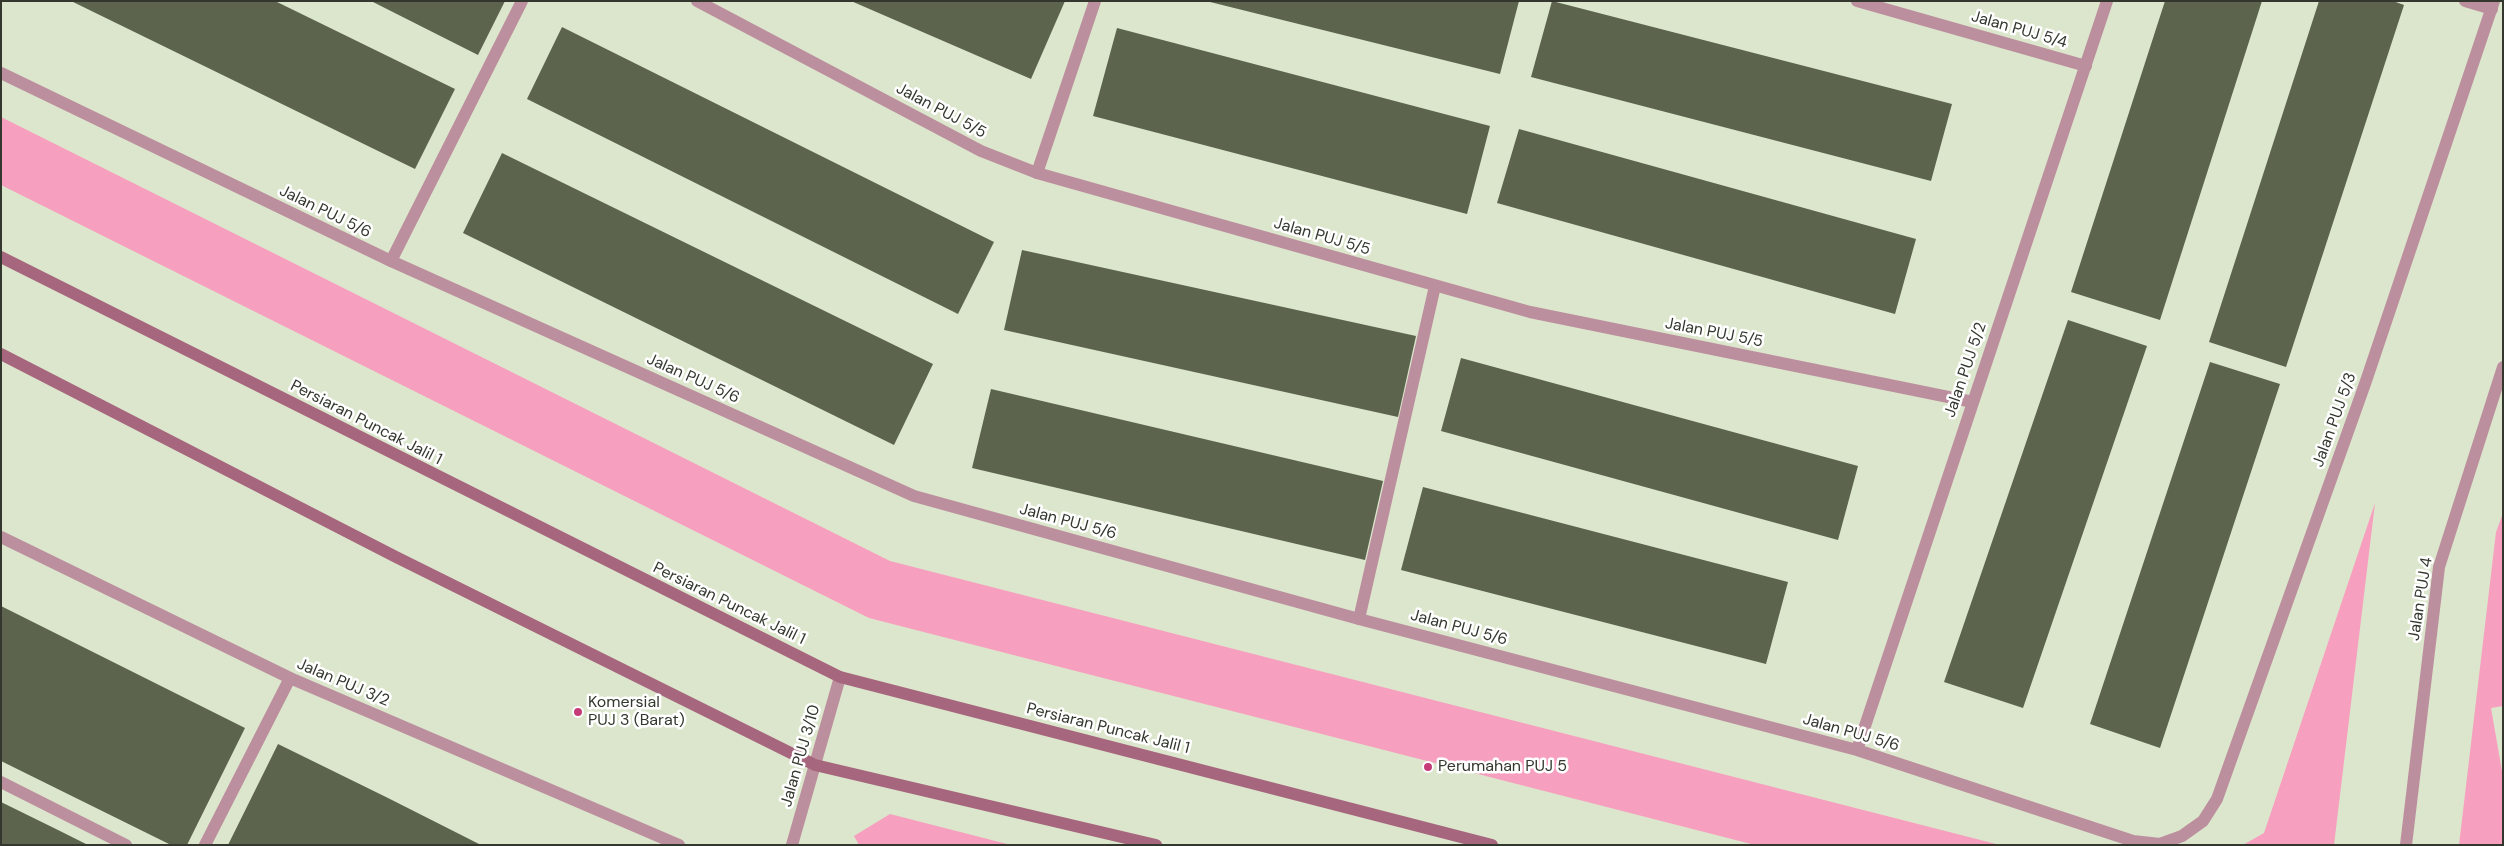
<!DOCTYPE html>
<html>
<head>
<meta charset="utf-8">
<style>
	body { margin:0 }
	#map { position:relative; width:2504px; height:846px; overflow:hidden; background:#dce6cc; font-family:"DM Sans",sans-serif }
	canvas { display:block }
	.frame { position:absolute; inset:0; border:2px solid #33372d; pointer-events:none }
</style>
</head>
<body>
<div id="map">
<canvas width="2504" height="846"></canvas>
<div class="frame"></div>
</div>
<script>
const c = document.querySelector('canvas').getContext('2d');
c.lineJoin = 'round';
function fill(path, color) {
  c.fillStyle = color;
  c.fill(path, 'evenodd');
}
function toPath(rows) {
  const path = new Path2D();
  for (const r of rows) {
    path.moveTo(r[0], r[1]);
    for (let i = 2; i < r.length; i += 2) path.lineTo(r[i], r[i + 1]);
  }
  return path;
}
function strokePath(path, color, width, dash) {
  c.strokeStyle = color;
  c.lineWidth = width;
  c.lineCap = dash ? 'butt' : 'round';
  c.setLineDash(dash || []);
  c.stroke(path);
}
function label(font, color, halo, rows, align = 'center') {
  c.font = font + ' "DM Sans",sans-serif';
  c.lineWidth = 5;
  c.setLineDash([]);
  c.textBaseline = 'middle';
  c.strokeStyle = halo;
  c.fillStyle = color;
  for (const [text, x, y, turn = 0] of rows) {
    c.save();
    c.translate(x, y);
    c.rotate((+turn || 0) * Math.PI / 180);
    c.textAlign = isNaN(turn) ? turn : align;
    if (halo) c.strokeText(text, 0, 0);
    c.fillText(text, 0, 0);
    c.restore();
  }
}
fill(toPath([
	[1,117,890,561,2000,845,1755,845,869,618,1,185],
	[2375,503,2334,845,2243,845,2264,833],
	[2503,513,2503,706,2491,708,2503,777,2503,845,2459,845,2496,532],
	[890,814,1011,845,859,845,854,836]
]), '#f79fbe');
fill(toPath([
	[71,1,275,1,455,89,415,169],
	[371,1,505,1,478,55],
	[851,1,1065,1,1031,79],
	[1206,1,1519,1,1500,74],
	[1552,1,1952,104,1931,181,1531,77],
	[2165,1,2262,1,2160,320,2071,292],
	[2319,1,2393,1,2404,5,2286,367,2209,342],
	[562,27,994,242,958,314,527,99],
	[1117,28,1490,126,1467,214,1093,116],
	[1519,129,1916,239,1895,314,1497,203],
	[502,153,933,364,894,445,463,233],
	[1022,250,1416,336,1398,417,1004,330],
	[2068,320,2147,346,2023,708,1944,682],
	[1461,358,1858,466,1838,540,1441,431],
	[2210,362,2280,384,2160,748,2090,724],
	[991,389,1383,481,1365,560,972,468],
	[1423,487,1788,582,1766,664,1401,570],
	[1,606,245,728,187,845,171,845,1,761],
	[278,744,388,798,481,845,228,845],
	[1,802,58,830,88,845,1,845]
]), '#5c644e');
strokePath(toPath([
	[2465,1,2492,9],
	[1037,173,1095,1],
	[391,261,522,1],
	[1359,619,1435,286],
	[1,782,126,845],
	[205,845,290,678]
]), '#bc8f9e', 12);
strokePath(toPath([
	[697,1,981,151,1037,173,1530,312,1973,402],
	[1857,1,2086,66],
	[1,73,391,261,914,496,1359,619,1857,750,2133,841,2160,844,2182,836,2203,821,2217,799,2366,381,2494,1],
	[1,537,290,678,679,845],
	[1857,750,2107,1],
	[792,845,840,677]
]), '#bc8f9e', 12);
strokePath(toPath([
	[2406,845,2439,567,2503,367]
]), '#bc8f9e', 12);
strokePath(toPath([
	[1,257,840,677,1492,845],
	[1,354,396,557,815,765,1156,845]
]), '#a6667d', 12);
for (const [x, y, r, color] of [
	[578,712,5,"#c53c79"],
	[1428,767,5,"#c53c79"]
]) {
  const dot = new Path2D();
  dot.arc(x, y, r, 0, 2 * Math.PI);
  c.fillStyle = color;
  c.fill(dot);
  strokePath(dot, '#fff', 2);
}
label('16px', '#33372d', '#fff', [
	["Jalan PUJ 5/4",2019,30,16],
	["Jalan PUJ 5/5",941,111,28],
	["Jalan PUJ 5/6",325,212,26],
	["Jalan PUJ 5/5",1322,237,16],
	["Jalan PUJ 5/5",1714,333,11],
	["Jalan PUJ 5/2",1966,370,-71],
	["Jalan PUJ 5/6",693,379,24],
	["Jalan PUJ 5/3",2335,420,-70],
	["Persiaran Puncak Jalil 1",366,423,27],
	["Jalan PUJ 5/6",1068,522,15],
	["Jalan PUJ 4",2421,599,-81],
	["Persiaran Puncak Jalil 1",729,604,26],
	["Jalan PUJ 5/6",1459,628,15],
	["Jalan PUJ 3/2",343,683,23],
	["Persiaran Puncak Jalil 1",1108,729,14],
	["Jalan PUJ 5/6",1851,733,16],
	["Jalan PUJ 3/10",801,756,-74]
]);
label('16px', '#33372d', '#fff', [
	["Komersial",588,703],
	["PUJ 3 (Barat)",588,721],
	["Perumahan PUJ 5",1438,767]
], 'left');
</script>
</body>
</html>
